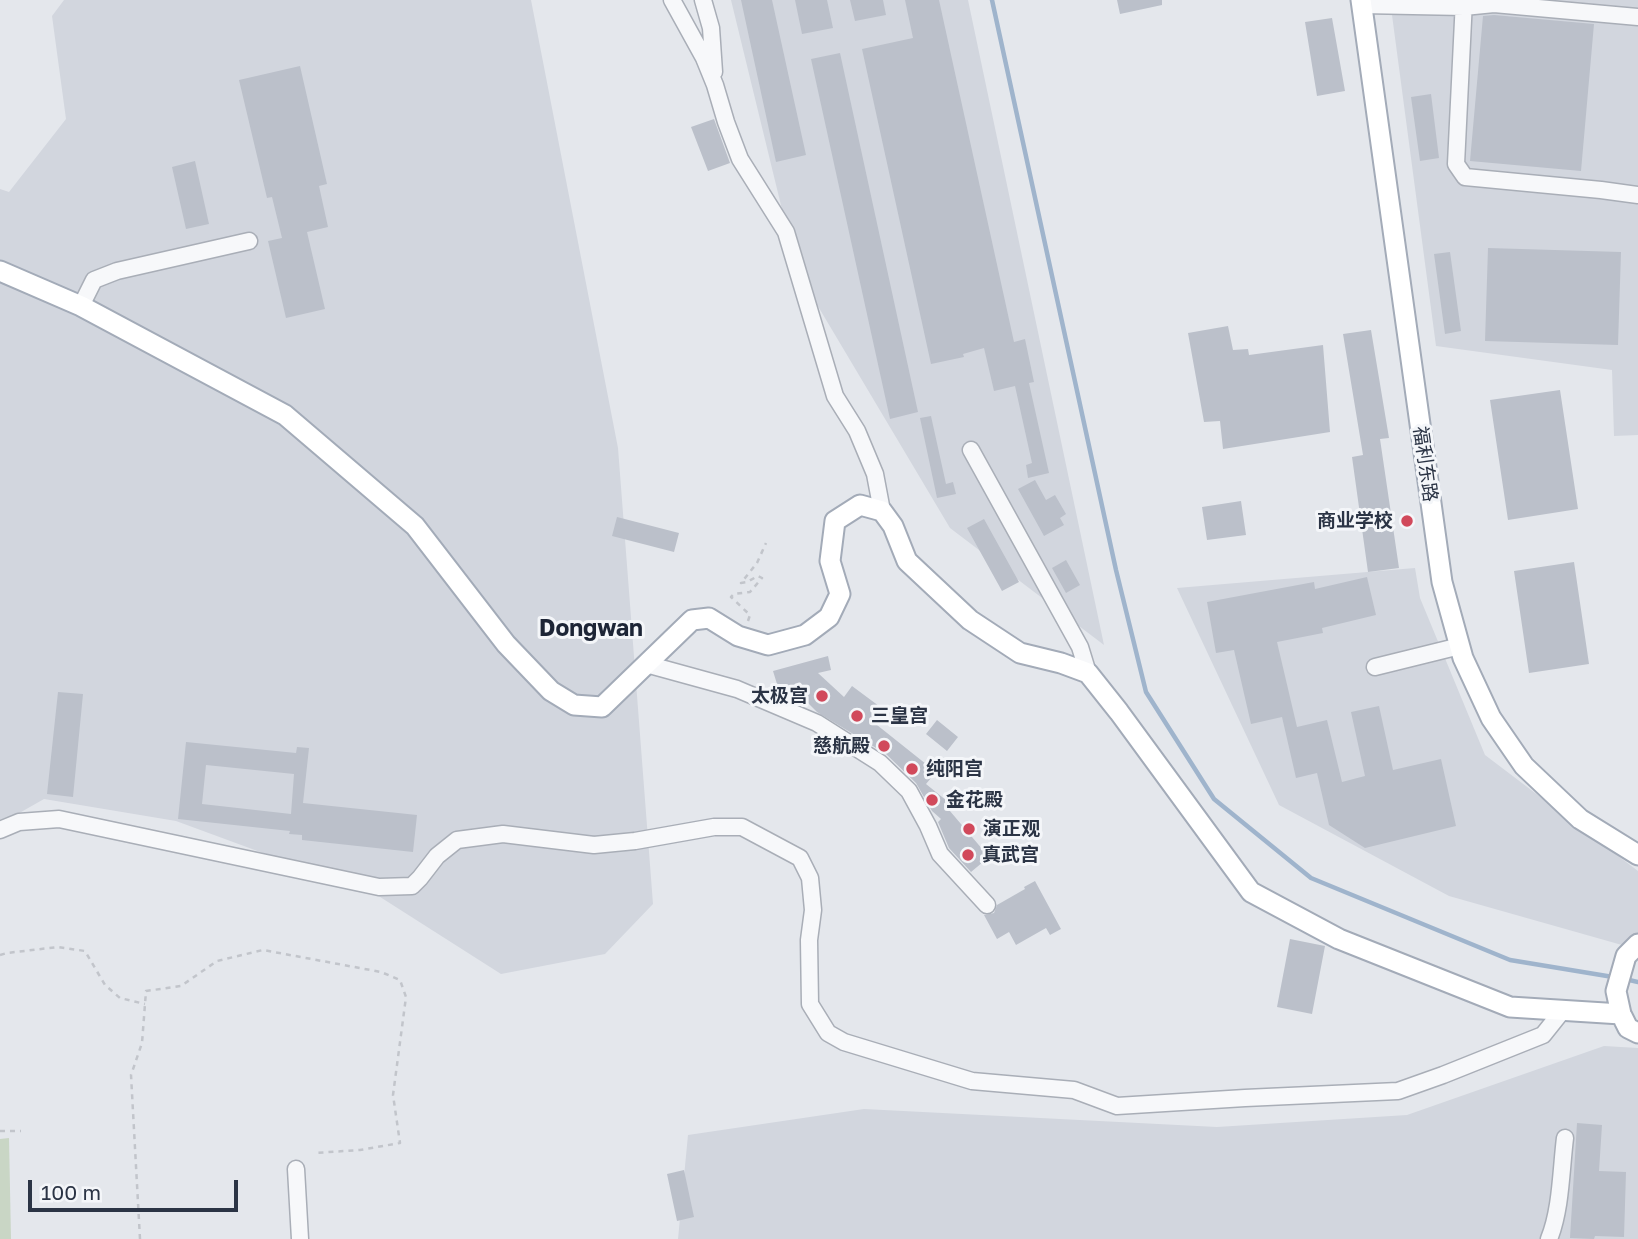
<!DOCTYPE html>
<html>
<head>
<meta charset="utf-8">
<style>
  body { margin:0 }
  #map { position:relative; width:1638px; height:1239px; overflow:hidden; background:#e4e7ec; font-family:"Golos Text",sans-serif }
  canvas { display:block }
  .scale { position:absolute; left:28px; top:1180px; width:210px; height:32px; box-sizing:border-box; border:4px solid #2b3445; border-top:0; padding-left:9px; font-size:21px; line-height:24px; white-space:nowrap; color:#2b3445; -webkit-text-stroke:5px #f4f6f9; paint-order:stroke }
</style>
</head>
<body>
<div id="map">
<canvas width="1638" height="1239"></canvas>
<div class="scale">100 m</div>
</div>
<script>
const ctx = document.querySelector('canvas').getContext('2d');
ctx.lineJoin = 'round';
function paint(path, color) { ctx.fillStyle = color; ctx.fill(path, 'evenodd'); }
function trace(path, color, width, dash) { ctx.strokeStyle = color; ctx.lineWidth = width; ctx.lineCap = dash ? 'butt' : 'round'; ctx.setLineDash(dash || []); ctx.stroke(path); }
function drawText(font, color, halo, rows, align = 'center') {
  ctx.font = font + ' "Golos Text","Noto Sans SC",sans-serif'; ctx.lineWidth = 6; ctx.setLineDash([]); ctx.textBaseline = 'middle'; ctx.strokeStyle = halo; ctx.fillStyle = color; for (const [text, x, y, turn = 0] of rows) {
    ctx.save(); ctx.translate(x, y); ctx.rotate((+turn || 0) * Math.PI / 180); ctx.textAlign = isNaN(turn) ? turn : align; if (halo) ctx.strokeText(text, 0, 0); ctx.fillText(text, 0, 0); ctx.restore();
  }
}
paint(new Path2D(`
  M64,0H531L618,448L653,904L605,954L501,974L377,895L176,821L44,799L0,824V189L9,192L66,119L52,16Z
  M731,0H968L1104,645L950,528L797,271Z
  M1390,0H1638V435L1614,436L1612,370L1436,346Z
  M1415,568L1420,598L1485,755L1638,871V935L1629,947L1449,896L1279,805L1177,588Z
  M1604,1046L1638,1048V1239H678L688,1135L864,1109L1217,1127L1407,1115Z`), '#d2d6de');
paint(new Path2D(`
  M9,1138L11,1239H0V1139Z`), '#c9d6c5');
trace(new Path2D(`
  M992,0L1116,570L1146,692L1214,799L1311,878L1510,960L1613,977
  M1625,979L1638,982`), '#9fb4cc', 4.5);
paint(new Path2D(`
  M741,0H772L806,155L776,162Z
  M795,0H827L833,28L802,34Z
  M850,0H883L886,15L855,21Z
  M905,0H939L1014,342L1025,339L1034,382L1029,383L1049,473L1028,478L1026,465L1032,463L1015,386L994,391L984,348L963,354L964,357L931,364L862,49L913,38Z
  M1117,0H1162V5L1120,14Z
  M1494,15L1594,24L1581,171L1470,161L1483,16Z
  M1332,18L1345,91L1317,96L1305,22Z
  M840,53L918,412L890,419L811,59Z
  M300,66L327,184L319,186L328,227L307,232L325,309L286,318L268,241L282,238L272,197L267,198L239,80Z
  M1431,94L1439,158L1420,161L1411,97Z
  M714,119L730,163L708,171L691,127Z
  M195,161L209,224L186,229L172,167Z
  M1488,248L1621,252L1618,345L1485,341Z
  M1450,252L1461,331L1445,334L1434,254Z
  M1228,326L1233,350L1248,349L1249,355L1323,345L1330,432L1223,449L1220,421L1204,422L1188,333Z
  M1371,330L1389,438L1380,439L1399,568L1368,572L1352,457L1363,455L1343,334Z
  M1560,390L1578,509L1508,520L1490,400Z
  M931,416L946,484L953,482L956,494L937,498L920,418Z
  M1035,480L1046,500L1055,495L1066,514L1060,518L1064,525L1044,536L1018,489Z
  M1241,501L1246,535L1207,540L1202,507Z
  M617,517L679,533L674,552L612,536Z
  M984,519L1019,582L1002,591L967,528Z
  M1066,560L1080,585L1066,593L1052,568Z
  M1574,562L1589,664L1529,673L1514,571Z
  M1367,577L1376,615L1322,628L1323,633L1277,642L1297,727L1327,720L1342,782L1365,776L1351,712L1379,706L1393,770L1441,759L1456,826L1365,848L1329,825L1317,773L1296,778L1282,717L1251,724L1234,650L1216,653L1207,602L1314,582L1315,589Z
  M828,656L831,670L818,673L844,697L852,686L887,712L877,725L936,772L926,784L947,801L944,804L989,857L971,872L949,848L938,822L941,819L932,811L916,783L886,754L817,712L799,694L794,699L777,684L773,671Z
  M58,692L83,694L73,797L47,794Z
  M937,720L958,737L947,751L926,734Z
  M186,742L296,753L297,747L309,748L303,803L417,815L413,852L302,840V835L289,834L290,831L178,819ZM206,765L294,774L291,814L202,804Z
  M1035,881L1061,929L1050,935L1046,928L1016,945L1009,932L997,939L984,915L994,913L997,905L1025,889L1024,887Z
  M1290,939L1325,946L1312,1014L1277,1007Z
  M1577,1123L1602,1125L1599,1171L1626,1172L1624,1237L1595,1236L1594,1239L1570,1238Z
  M684,1170L694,1217L677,1221L667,1174Z`), '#bbc0ca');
const minor = new Path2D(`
  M672,0L704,58L715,85L726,122L740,159L786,232L835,396L857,431L875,474L882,511
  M703,0L711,28L714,72
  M1464,0L1456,164L1465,177L1601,190L1638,195
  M1362,5L1464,7L1494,4L1638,17
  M81,306L94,280L117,271L249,241
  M971,450L1080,647L1088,673
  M646,664L737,689L817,723L880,763L909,791L928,826L940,854L987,905
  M1375,667L1460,646
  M0,830L19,822L59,819L379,887L412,886L420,878L437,856L457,840L503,834L594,845L635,841L714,827H742L800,858L810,878L813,910L809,940L810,1004L828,1033L844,1042L972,1081L1074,1090L1117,1106L1245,1098L1398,1091L1443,1075L1543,1035L1563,1010
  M296,1169L300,1239
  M1549,1239C1561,1210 1561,1170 1565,1138`);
const major = new Path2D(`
  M1361,0L1442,582L1463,658L1491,718L1524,766L1580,819L1638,855
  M0,271L81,306L285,415L415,526L506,644L551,691L574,705L602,707L692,620L709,618L738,636L768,645L805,635L829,617L840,594L830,561L835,521L860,505L882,511L893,526L907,561L970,620L1020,653L1061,663L1088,673L1119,712L1251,892L1339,939L1510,1007L1621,1014
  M1638,944L1626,956L1616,991L1621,1014L1628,1028L1638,1033`);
trace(minor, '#a9aeb7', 19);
trace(major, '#a3abb8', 23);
trace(new Path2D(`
  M748,621L750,615L731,597L734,594L750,592L762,578L758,576L747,582L741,583L757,563L766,543
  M0,955L7,953L58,947L85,951L105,985L120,998L145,1004
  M0,1131H21
  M140,1239L131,1075L142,1043L146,991L181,986L217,961L263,950L381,972L400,980L406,997L393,1095L400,1143L360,1150L315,1153`), '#c2c5cb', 2.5, [5, 5]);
trace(minor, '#f7f8fa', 16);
trace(major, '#fff', 19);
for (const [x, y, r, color] of [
  [1407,521,7,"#d1495b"],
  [822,696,7,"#d1495b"],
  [857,716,7,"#d1495b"],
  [884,746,7,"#d1495b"],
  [912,769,7,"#d1495b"],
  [932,800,7,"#d1495b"],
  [969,829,7,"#d1495b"],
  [968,855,7,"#d1495b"]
]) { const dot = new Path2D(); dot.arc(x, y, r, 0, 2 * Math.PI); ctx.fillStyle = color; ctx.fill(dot); trace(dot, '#f4f6f9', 2.5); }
drawText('19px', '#2b3445', '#f4f6f9', [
  ["福利东路",1425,464,82]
]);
drawText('bold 19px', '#2b3445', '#f4f6f9', [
  ["商业学校",1393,521,"right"],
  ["太极宫",808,696,"right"],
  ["三皇宫",871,716],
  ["慈航殿",870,746,"right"],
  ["纯阳宫",926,769],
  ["金花殿",946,800],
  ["演正观",983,829],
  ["真武宫",982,855]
], 'left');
drawText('bold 23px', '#1d2536', '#f4f6f9', [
  ["Dongwan",591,629]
]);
</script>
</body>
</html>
